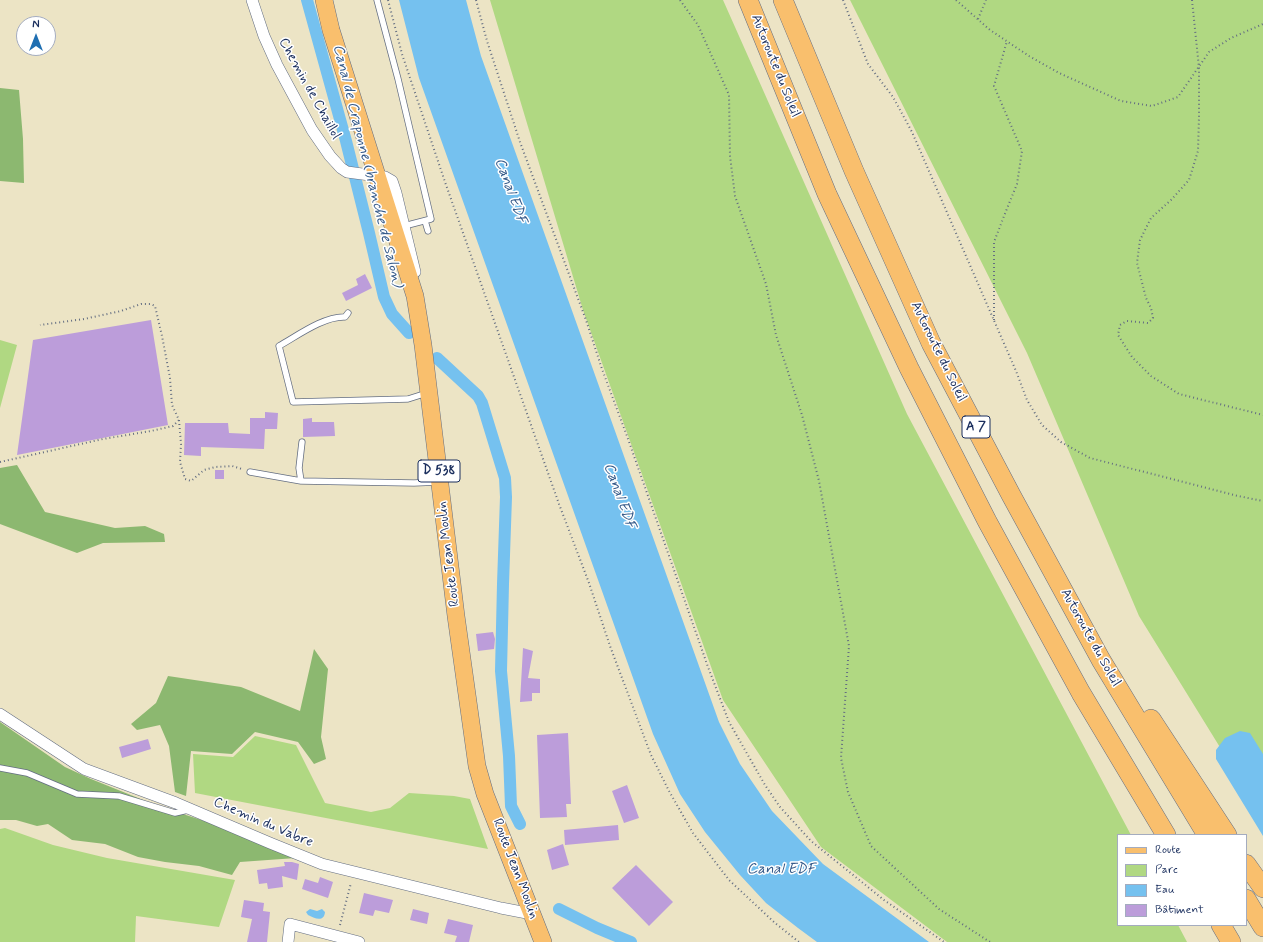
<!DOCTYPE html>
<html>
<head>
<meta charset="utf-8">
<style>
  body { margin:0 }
  #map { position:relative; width:1263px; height:942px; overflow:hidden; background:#ece4c5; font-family:Mynerve,sans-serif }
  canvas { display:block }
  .legend { position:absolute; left:1117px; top:834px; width:130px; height:92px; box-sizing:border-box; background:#fff; border:1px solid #a4acbf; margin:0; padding:5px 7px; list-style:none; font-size:12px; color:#1b2f5e }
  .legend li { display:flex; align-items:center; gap:8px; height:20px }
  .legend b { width:20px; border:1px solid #a4acbf }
  .north { position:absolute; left:16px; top:16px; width:40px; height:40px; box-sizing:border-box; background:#fff; border:1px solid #a4acbf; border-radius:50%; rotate:0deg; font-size:11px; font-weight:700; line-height:16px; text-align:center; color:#1b2f5e }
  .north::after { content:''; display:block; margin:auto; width:14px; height:18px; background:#1f6fb2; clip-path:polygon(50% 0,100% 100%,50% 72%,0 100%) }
</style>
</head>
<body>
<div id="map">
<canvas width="1263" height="942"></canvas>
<ul class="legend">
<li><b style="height:5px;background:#f9bf6d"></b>Route</li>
<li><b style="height:11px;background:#b0d882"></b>Parc</li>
<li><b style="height:11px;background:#75c1ef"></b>Eau</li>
<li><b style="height:11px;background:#bc9dda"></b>Bâtiment</li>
</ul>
<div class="north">N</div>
</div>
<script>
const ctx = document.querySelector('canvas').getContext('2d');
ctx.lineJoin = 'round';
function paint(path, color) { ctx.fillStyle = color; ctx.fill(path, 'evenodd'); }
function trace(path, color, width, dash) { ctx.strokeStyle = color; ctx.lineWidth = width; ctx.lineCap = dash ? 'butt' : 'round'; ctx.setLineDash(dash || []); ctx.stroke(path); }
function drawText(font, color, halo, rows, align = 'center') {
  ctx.font = font + ' Mynerve,sans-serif'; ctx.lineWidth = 3; ctx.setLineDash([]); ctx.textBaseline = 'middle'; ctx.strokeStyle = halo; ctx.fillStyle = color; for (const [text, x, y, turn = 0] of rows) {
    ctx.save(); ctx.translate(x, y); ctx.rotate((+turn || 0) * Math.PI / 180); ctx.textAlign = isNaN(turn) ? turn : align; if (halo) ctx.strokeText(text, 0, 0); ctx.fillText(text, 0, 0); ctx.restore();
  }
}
paint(new Path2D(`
  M490,0H723L907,414L1131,835H1118V925H1178L1187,942H947L821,847L723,700L583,310Z
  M850,0H1263V817L1139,616L1027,353Z
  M0,340L17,345L0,408Z
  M255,736L296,745L325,803L371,812L390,808L409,793L454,796L470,799L488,849L195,793L193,754L233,757Z
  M5,828L53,845L107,858L235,880L219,927L136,916L135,942H0V829Z`), '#b0d882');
paint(new Path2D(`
  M0,88L19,90L23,139L24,183L0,181Z
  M17,465L45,512L115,528L145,526L164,534L165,542L103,543L77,553L0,524V468Z
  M314,649L328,669L321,737L326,759L314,764L298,742L255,732L232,754L191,751L186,796L175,792L169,746L160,725L137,730L131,724L156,703L168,676L241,687L300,711Z
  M0,722L65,767L91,779L158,806L217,825L296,858L240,862L232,875L199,866L165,862L138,857L105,844L72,840L48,824L37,826L16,820H0Z`), '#8cb870');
paint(new Path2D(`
  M399,0H466L481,56L719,722L740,764L772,811L823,864L929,942H817L798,928L766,903L740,875L705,832L680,794L653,734L419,78Z
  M1240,731L1250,733L1263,754V836L1216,759V750L1225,738Z
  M310,909L317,911L322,909L325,912C324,923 314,918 308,915L306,912Z`), '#75c1ef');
trace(new Path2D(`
  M307,0L346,141L369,233L384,297L392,314L409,333
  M437,358L478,396L482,403L505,478L506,497L503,584L501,671L509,756L511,806L520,824
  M559,909L597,928L631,942`), '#75c1ef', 12);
paint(new Path2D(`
  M365,274L372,288L346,301L342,293L358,285L356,279Z
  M151,320L168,425L17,455L33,340Z
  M265,412L278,413L277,429H265L264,449L201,447V456L184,455L185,423H228L229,433L250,434V418H265Z
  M312,418V422H334L335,436L303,437V419Z
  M215,470H224V479H215Z
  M493,632L495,639L494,649L478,651L476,634Z
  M523,648L533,651L528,678L540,679V693H532V701L520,702Z
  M568,733L571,804H566L567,817L540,818L537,735Z
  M148,739L151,749L122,758L119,747Z
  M627,785L639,818L624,823L612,791Z
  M618,825L619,840L565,845L564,830Z
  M563,844L569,865L552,870L547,850Z
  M284,862H292L299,864L297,880L282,876L283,887L268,889L267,883L259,884L257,870L285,866Z
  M636,865L673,902L649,926L612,888Z
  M320,877L333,882L328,898L302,889L305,879L318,883Z
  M364,893L393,900L389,913L375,910L373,916L359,913Z
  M244,900L264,903L263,911L270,912L267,942H247L252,919L241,917Z
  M413,909L429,913L427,924L410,920Z
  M448,919L473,925L469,942H455L457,936L444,933Z`), '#bc9dda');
const service = new Path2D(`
  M377,0L398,79L431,219L404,226
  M425,221L428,231
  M348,313L345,317C324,316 297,336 279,346L293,402L408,399L427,393
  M250,472L301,481L414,483L438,482
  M301,481L299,468L302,442
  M0,768L27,773L77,794L119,796L175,813L188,810`);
const minor = new Path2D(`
  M252,0L264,36L277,65L312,130L330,156L341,168L347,172L385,177L392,181L396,193L415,272
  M0,714L84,769L176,803L270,843L322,864L501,908L532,914
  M288,942L290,924L359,942`);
const primary = new Path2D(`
  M324,0L331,30L415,296L423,345L456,616L477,766L485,794L543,942`);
const motorway = new Path2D(`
  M748,0L827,194L909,368L987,521L1081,693L1166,835
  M783,0L854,171L931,343L1011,495L1101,660L1207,835
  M1151,719L1227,835
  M1246,864L1263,888
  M1246,899L1263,927
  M1221,925L1231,942`);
trace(service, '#646e82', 7);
trace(minor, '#646e82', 12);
trace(primary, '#646e82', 18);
trace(motorway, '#646e82', 20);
trace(new Path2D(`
  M388,0L402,54L445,182L559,504L589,583L610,646L651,755L669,791L693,833L729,880L775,923L799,942
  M476,0L487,41L520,142L586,320L602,369L627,436L708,667L729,722L765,785L780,807L811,841L884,900L944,942
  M680,0L698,25L729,95L730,156L735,196L766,284L776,335L802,415L819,481L849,646L841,758L848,792L871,846L939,909L990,942
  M843,0L868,64L893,97L912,132L1016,371L1027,400L1042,425L1061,442L1090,458L1238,496L1263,501
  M956,0L990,30L1029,56L1059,73L1121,101L1152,106L1178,97L1209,52L1231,38L1263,24
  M1192,0L1199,68V117L1198,151L1189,180L1171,200L1151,218L1140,240L1137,263L1146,298L1151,308L1153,318L1148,323L1127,321L1120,325L1118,335L1132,357L1151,376L1179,394L1263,415
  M978,19L986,0
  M994,320V242L1006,211L1017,184L1022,151L994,86L1007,41
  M179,420L181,444L180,462L185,479L191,481L204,470L215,467L232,466L242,469
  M0,462L103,439L151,431L173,426L179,420L172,405L170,378L162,336L155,306L151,304H141L121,311L84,319L40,325
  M340,925L351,883`), '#646e82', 2, [1, 3]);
trace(service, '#fff', 5.5);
trace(minor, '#fff', 11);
trace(primary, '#f9bf6d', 17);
trace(motorway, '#f9bf6d', 19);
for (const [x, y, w] of [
  [976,427,28],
  [439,471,42]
]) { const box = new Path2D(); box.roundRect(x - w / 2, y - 11, w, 22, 3); ctx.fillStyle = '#fff'; ctx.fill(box); trace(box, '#1b2f5e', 1); }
drawText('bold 13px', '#1b2f5e', null, [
  ["A 7",976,427],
  ["D 538",439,471]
]);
drawText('14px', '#1b2f5e', '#fff', [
  ["Autoroute du Soleil",775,66,68],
  ["Chemin de Chaillol",309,89,61],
  ["Autoroute du Soleil",938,352,64],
  ["Route Jean Moulin",449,554,-97],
  ["Autoroute du Soleil",1090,638,61],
  ["Chemin du Vabre",263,823,23],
  ["Route Jean Moulin",515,869,69]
]);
drawText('italic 15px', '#365b8a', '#fff', [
  ["Canal de Craponne (branche de Salon)",367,166,76],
  ["Canal EDF",510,191,70],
  ["Canal EDF",619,496,70],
  ["Canal EDF",781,870]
]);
</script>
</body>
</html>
